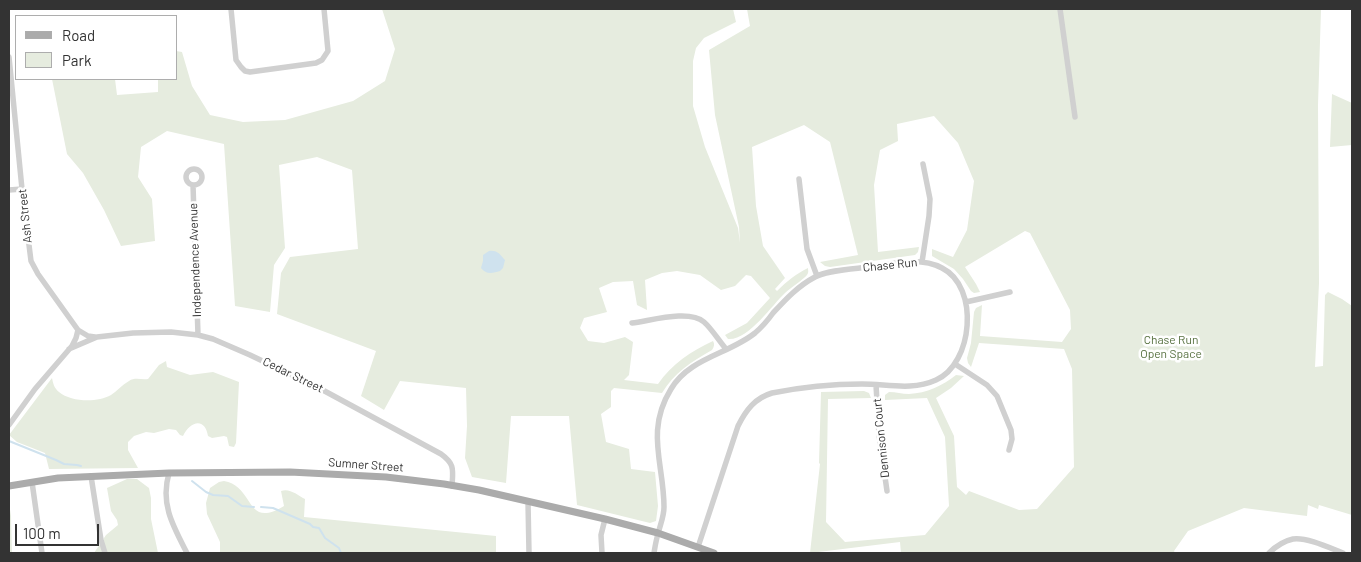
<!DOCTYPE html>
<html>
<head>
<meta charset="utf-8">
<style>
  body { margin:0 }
  #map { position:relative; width:1361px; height:562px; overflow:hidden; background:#fff; font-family:Barlow,sans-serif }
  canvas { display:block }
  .frame { position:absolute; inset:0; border:10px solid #333; pointer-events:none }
  .legend { position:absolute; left:15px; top:15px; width:162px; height:65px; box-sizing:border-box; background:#fff; border:1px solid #adadad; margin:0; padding:6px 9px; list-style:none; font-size:15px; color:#333 }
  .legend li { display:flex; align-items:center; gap:10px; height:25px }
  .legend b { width:25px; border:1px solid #adadad }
  .scale { position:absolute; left:15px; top:524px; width:84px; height:22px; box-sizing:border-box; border:2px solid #333; border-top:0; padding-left:6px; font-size:15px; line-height:18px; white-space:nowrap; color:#333; -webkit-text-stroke:4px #fff; paint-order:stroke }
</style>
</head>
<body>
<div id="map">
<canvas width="1361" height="562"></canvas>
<div class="frame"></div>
<ul class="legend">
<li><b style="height:6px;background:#ababab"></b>Road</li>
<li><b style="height:14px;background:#e6ecdf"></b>Park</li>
</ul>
<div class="scale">100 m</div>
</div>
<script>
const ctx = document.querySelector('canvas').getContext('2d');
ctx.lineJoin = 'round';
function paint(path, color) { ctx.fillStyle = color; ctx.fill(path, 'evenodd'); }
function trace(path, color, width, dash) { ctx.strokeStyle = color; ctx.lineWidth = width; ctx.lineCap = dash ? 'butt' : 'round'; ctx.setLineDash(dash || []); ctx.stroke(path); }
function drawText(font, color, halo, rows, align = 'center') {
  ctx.font = font + ' Barlow,sans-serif'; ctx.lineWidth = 5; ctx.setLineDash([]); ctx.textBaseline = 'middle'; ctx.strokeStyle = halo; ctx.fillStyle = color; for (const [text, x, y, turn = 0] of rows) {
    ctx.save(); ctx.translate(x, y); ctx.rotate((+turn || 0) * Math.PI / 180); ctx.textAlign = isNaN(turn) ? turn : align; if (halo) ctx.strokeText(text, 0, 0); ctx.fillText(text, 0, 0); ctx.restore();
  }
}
paint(new Path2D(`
  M382,9H733L736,22L704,38L696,48L693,61V106L705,147L738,228L740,243L739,227L715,115L709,50L750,26L747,9H1321L1318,105L1319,283L1315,367L1323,366L1325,295L1328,292L1342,299L1352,306V515L1319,505L1318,509L1308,505L1307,516L1244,508L1188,531L1174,551L1175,553H901L900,542L810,553L820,464L819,463L821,392L864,391L869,393L871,398L828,399L826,522L845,542L925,535L949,506L945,437L927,398L885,400V395L889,392C896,392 902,394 909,394C927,393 942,386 956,375L964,376L951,388L936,398L954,436L957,487L966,495L969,491L1019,510L1037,509L1074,467L1072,369L1064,349L979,343L971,367L968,363L967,358L971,343L974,312L976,308L982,305L980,336L1062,342L1071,329L1070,310L1030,233L1025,231L965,267L976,284L980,292L974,293L971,291L963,279L954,269L932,256V249L953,257L967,230L974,181L958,143L934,116L897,124L898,141L880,150L874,185L878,252L919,247L918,252L915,255L830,267L825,266L820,262L858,255L830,142L804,125L752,147L756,206L763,246L785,278L775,289L777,291C787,281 796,274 808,268C808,271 809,272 807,275C804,279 790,288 785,293C772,305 748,341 728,339L725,335L747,323L770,298L751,276L746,275L735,286L721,290L700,275L677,271L662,273L645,280L647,310L637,305L633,281L613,282L599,288L607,312L584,318L580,328L588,341L604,343L625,337L633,342L629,375L624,380L658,384C672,364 691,351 713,341C715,344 714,347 712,350C691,362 674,373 662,393L614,388L611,391V407L601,414L606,442L629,449L631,469L655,472L658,506L656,521L650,523L577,505L569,416H511L506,483L472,477L465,458L467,426L466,388L400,381L384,410L361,396L376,351L277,314L281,273L290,257L358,249L352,170L317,157L279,165L285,248L274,265L270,312L235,306L224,144L167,131L141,147L138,177L152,199L155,241L121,246L104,210L83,173L67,154L52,79H115L117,95L158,92V79H176V51L182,52L192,86L210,115L243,122L285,120L353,101L385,81L395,49Z
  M1332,94L1352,103V145L1330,147Z
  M166,361L167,367L190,375L213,372L239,382L236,443L234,447L229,446L227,437L224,436L212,438L208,436C205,417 190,421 183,436L180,435L176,430L169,429L154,433L146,432L134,436L128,442V450L138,468L49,469L45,453L17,442L9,435L52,378C53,383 54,388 59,392C71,402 97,403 111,395C117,391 122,385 129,381C135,377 141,380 148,379L159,365Z
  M127,479H137L149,488L151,498V519L158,553H94L106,535L118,525L117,520L111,511L107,488Z
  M224,481C255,486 245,530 284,506L281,491C290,488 297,495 305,499L304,517L496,536V553H220V542L207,514L206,503L210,488L219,482Z
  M9,503L11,516L12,553H9Z`), '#e6ecdf');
paint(new Path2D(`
  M489,251C498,250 500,255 505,260L503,268L500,271C493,273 486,275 481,268L483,261V255Z`), '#cfe2ee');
trace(new Path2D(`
  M9,441L56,460L64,464L77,465L81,466
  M192,481L206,492L213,495L228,496L242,506L254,507
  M261,507L273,508L310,524L313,527L319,528L325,538L339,548L341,553`), '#cfe2ee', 2);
trace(new Path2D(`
  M231,9L236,60L241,67L245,71L250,72L316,63L322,60L328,51L324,9
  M1060,9L1075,117
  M9,57L22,189L31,261L38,274L78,330L88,336L95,337
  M186 177a8 8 0 1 1 16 0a8 8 0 1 1-16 0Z
  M799,179L807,249L817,276
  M193,185L198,335
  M9,190L22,189
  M922,262L929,216L930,199L923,164
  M966,302L1010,292
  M632,323C650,321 689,309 704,322C712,329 719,341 726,349
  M69,349L97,337L133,333L171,332L198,335L213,339L250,355L319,388L441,454C455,464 453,470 452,486
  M955,364L987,385L997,396L1011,430L1012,439L1009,450
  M876,385L879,435L887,491
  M9,425L35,389L72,346L76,338L78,330
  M169,473C160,504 173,526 187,553
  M91,476L101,540L105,553
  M32,482L42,553
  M528,502L529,553
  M602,553L601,535L605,519
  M654,553C655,547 656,540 658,534C660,525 664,517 664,507C664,464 645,431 671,389C689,358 729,354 755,333C762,327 768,320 773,313C786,299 798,286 815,277C828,270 853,269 869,267C893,264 919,256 942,268C980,287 973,364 936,380C912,391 887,384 862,384C832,384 802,387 772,393C755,398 746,410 738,426L698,547
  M1269,553C1275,547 1284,541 1293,539C1307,537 1330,548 1343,553`), '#d0d0d0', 5.5);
trace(new Path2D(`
  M9,486L58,478L169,473L290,472L386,477L444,484L479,490L605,519L658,533L714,553`), '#ababab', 7);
drawText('12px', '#333', '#fff', [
  ["Ash Street",25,216,-96],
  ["Independence Avenue",195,260,-92],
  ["Chase Run",890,265,-6],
  ["Cedar Street",293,375,26],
  ["Dennison Court",881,438,-96],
  ["Sumner Street",366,465,4]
]);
drawText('12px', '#56703f', '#fff', [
  ["Chase Run",1171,340],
  ["Open Space",1171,354]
]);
</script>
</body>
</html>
